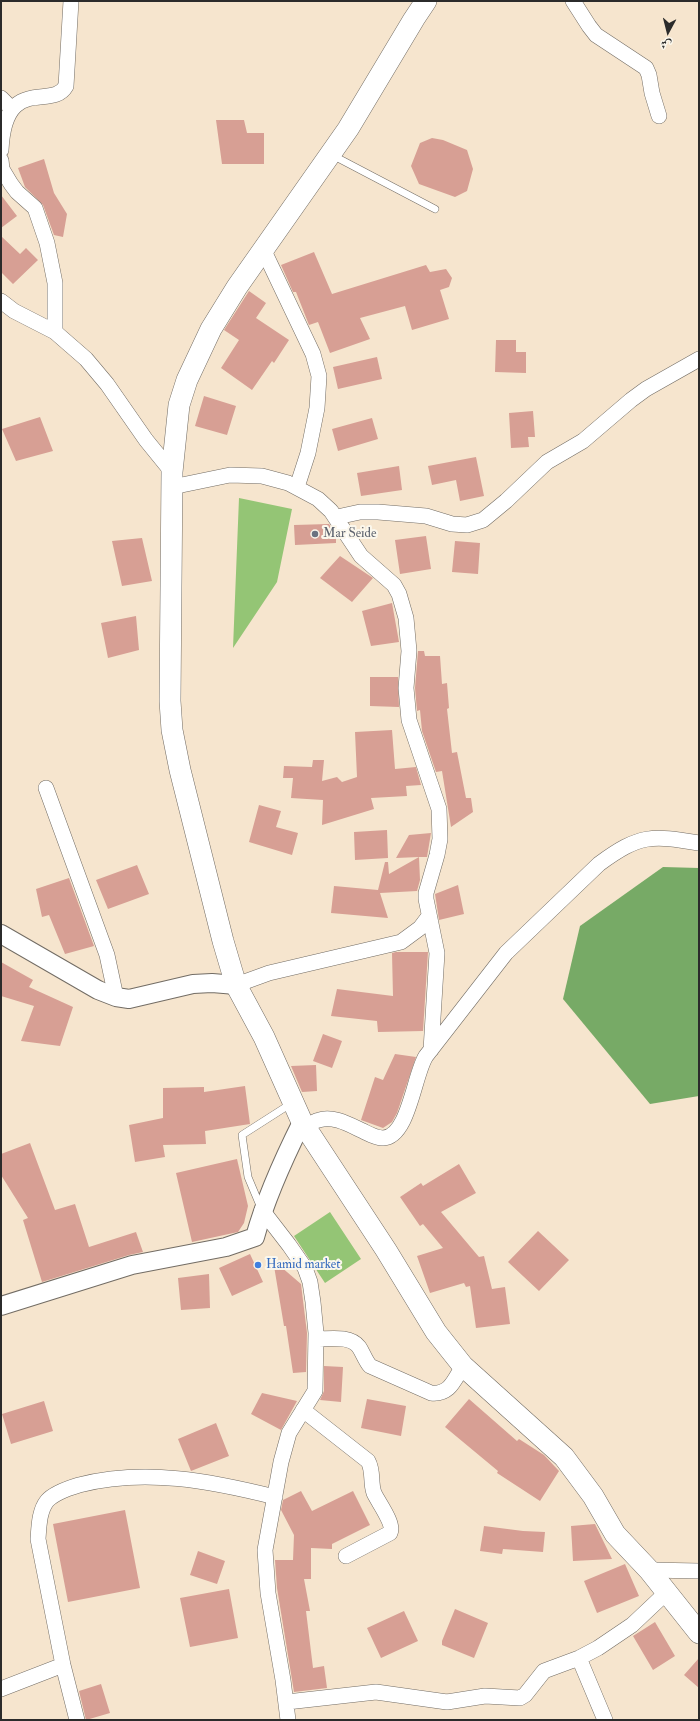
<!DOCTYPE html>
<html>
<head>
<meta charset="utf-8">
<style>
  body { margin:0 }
  #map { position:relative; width:700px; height:1721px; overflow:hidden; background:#f6e5ce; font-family:"IM FELL Double Pica",Amiri,serif }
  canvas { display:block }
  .frame { position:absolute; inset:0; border:2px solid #2b2b2b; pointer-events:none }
  .north { position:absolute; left:648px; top:12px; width:40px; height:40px; -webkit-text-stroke:3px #fbf7ec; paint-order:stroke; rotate:187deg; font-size:11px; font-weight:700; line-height:16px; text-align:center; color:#2b2b2b }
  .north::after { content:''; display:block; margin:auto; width:14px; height:18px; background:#2b2b2b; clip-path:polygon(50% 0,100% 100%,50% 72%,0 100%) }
</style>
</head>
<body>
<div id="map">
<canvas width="700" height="1721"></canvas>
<div class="frame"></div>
<div class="north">ش</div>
</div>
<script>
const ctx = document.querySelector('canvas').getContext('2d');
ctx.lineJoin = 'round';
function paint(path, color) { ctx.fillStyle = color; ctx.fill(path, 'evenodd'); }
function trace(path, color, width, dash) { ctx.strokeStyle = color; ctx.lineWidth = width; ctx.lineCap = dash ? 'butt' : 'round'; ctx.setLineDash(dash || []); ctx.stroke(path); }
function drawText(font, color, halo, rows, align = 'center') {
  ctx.font = font + ' "IM FELL Double Pica",serif'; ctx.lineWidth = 4; ctx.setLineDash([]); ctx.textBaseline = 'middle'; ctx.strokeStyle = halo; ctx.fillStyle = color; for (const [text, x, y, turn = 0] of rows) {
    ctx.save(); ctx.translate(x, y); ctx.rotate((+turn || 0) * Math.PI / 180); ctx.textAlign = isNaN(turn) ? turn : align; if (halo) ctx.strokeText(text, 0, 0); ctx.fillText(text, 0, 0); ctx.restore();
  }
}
paint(new Path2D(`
  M239,498L292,509L277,582L233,648Z
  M330,1212L361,1259L325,1283L294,1236Z`), '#94c575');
paint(new Path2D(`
  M663,867L699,868V1096L650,1104L563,999L580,926Z`), '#7a6');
paint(new Path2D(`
  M216,120H244L247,133H264V164H222Z
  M432,138L443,140L467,150L473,169L467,191L455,197L419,184L411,166L420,143Z
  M44,159L54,193L67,214L63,237L54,235L43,205L25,187L18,168Z
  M1,195L17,216L1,228Z
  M1,236L20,254L26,248L38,260L13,284L1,272Z
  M314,252L332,294L426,265L430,272L446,269L452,278L449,287L440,290L449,319L412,330L405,306L360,318L370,339L330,353L318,322L309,325L296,292H293L281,265Z
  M249,291L266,303L256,318L289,340L274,363L272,361L252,390L221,368L239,340L224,330Z
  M496,340H516V352H526V373L495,372Z
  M377,357L382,379L338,389L333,367Z
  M204,396L236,406L227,435L195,426Z
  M533,411L535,437H528L529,447L511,448L509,413Z
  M40,417L53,451L16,461L2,429Z
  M372,418L378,439L338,451L332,429Z
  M476,457L484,496L460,501L456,480L432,485L428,466Z
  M399,466L402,490L361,496L357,473Z
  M329,524L336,535V543L295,545L294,525Z
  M426,536L431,569L400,574L395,540Z
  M142,538L152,581L122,586L112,541Z
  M455,541L480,543L478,574L452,572Z
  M340,556L373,578L352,602L320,578Z
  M392,603L399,642L371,646L362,611Z
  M136,616L139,650L108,658L101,623Z
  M418,651H424L425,656H440L442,684L447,683L449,708L447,709L452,753L457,752L466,798H471L473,812L451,827L442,771L436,772L422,731L420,710L417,711L415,688Z
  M370,677H398L399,707L370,706Z
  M392,730L395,769L416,767L421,785L406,786L407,796L371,798L374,809L322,825L323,800L291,798L293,778H283L284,766L312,767L313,760H324L322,781L337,777L342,782L357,777L355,732Z
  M259,805L281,811L276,827L298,833L292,855L249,842Z
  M387,830L388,858L355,860L354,832Z
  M431,833L427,857H419L420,880L417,891L380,893L388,918L331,913L334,886L378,890L385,862H388L389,874L419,857L396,858L409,835Z
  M137,865L149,894L108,909L96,880Z
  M69,878L94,946L65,954L49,915L42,917L36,889Z
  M458,885L464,914L439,920L435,894Z
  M396,952H428L423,1031L378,1032L377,1021L331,1016L337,989L393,996L392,953Z
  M1,962L33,980L29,987L73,1007L60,1046L21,1041L34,1006L1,996Z
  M323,1034L342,1041L332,1068L313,1061Z
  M395,1054L416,1057L397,1113L392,1122L383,1128L361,1120L375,1077L383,1080Z
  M316,1065L317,1091L302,1092L291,1066Z
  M245,1086L250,1124L205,1131L206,1144L163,1145L165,1157L135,1162L129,1125L163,1118V1088L204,1087V1092Z
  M30,1143L55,1210L75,1204L89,1247L136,1232L143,1252L129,1255L42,1282L23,1220L28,1218L1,1175V1154Z
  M237,1159L248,1206L244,1223L238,1232L192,1242L176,1173Z
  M459,1164L476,1193L441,1212L479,1257L484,1256L492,1289L505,1287L510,1324L476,1328L470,1286L466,1287L464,1283L430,1293L417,1256L443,1248L423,1224L420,1226L400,1197L421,1183L423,1186Z
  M538,1231L569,1260L539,1291L508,1262Z
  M250,1254L263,1282L232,1296L219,1268Z
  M273,1260L301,1284L307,1333L306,1372L293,1373L286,1326H284Z
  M209,1274L210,1308L181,1310L178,1278Z
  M324,1366L343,1367L341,1402L320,1400L324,1391Z
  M262,1393L297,1401L281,1430L251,1414Z
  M367,1399L406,1406L401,1436L361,1428Z
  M469,1399L517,1441L519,1439L544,1455L559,1471L540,1501L497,1473L498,1471L445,1427Z
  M44,1401L53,1431L11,1444L2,1414Z
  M216,1423L229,1456L191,1471L178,1439Z
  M301,1491L312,1511L353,1491L370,1525L332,1544V1549L311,1548V1579H304L310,1611H306L313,1668L324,1666L327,1688L294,1692L277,1588L275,1560H293L294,1535L281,1510L283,1500Z
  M125,1510L140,1588L68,1602L53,1524Z
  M595,1524L612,1559L573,1561L571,1526Z
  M484,1526L523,1531L545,1532L543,1552L503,1549L502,1554L480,1551Z
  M198,1551L225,1561L217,1584L190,1575Z
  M625,1564L639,1596L597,1613L584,1581Z
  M229,1589L238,1638L190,1647L180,1598Z
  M455,1609L488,1623L474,1658L442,1645V1641Z
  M404,1611L418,1641L381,1658L367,1628Z
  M655,1622L675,1656L653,1670L633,1636Z
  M699,1658V1688L684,1675Z
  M101,1684L110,1713L86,1720L79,1691Z`), '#d79f94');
const service = new Path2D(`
  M332,155L435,209
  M261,1208L248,1177L242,1135L292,1103`);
const minor = new Path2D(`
  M573,1L589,26L596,35L646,68L649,75L652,93L659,116
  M1,98L12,109
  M1,150C5,73 52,111 66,86L71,1
  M1,160L2,169L11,184L17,192L35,208L47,243L55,283V332
  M263,249L313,354L319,376L317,408L308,453L297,487
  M1,301L14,311L55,332L86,359L107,384L146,440L172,472
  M172,487L230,475L262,476L288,483L318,499L331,511L361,556L394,585L399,594L406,618L409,651L406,688L409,720L439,809L440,839L437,855L426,893V899L437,953L431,1050
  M337,517L360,512H378L426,516L452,524L467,525L483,520L506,501L547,462L583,441L631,400L646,389L699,359
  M46,788L107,955L116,997
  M236,985L269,973L401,942L420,928L429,916
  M305,1128C309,1125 314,1121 319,1120C333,1115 350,1125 363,1131C369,1134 376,1138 383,1138C409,1137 414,1074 426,1056L506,953L599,864C640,834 651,835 699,843
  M262,1210L289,1245L305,1268L310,1282L313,1302L316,1333L315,1391L289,1433L281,1462L265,1550L268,1593L283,1680L288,1720
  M316,1339C329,1339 350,1335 359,1347C363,1353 365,1360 370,1366L431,1393C450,1395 454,1380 463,1366
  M303,1410L368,1461C374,1472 370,1482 374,1493C378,1502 395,1524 390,1533L346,1556
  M649,1570L699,1571
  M579,1658L605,1720
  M1,1689L63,1665
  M287,1702L376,1692L447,1702L485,1696L520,1698L525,1695L544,1671L579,1658L598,1648L632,1625L667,1592
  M77,1720L63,1665L38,1539C39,1527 39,1511 47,1501C54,1493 69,1488 79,1485C145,1468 211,1481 275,1497`);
const tertiary = new Path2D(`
  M1,934L98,990L116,997L129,999L193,984L212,983L236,985
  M1,1306L132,1265L226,1247L255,1237C266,1197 283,1160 302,1122`);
const secondary = new Path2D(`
  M426,1L414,19L348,129L237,287L211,329L187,380L179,405L172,472L170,701L172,730L180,770L223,941L236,985L264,1037L302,1122L386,1250L436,1332L463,1366L564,1457L593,1496L615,1534L649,1570L699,1633`);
trace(service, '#726c64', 8);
trace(minor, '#726c64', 16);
trace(tertiary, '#726c64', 20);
trace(secondary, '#726c64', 22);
trace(service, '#fff', 7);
trace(minor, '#fff', 15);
trace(tertiary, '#fff', 18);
trace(secondary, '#fff', 21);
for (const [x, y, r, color] of [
  [315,534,4,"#6b7280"],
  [258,1265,4,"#3f7fe0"]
]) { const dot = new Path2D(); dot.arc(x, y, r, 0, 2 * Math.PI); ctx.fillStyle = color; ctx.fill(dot); trace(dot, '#fbf7ec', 1.5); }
drawText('13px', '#5b616d', '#fbf7ec', [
  ["Mar Seide",323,534]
], 'left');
drawText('13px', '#366cbe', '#fbf7ec', [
  ["Hamid market",266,1265]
], 'left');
</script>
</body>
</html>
